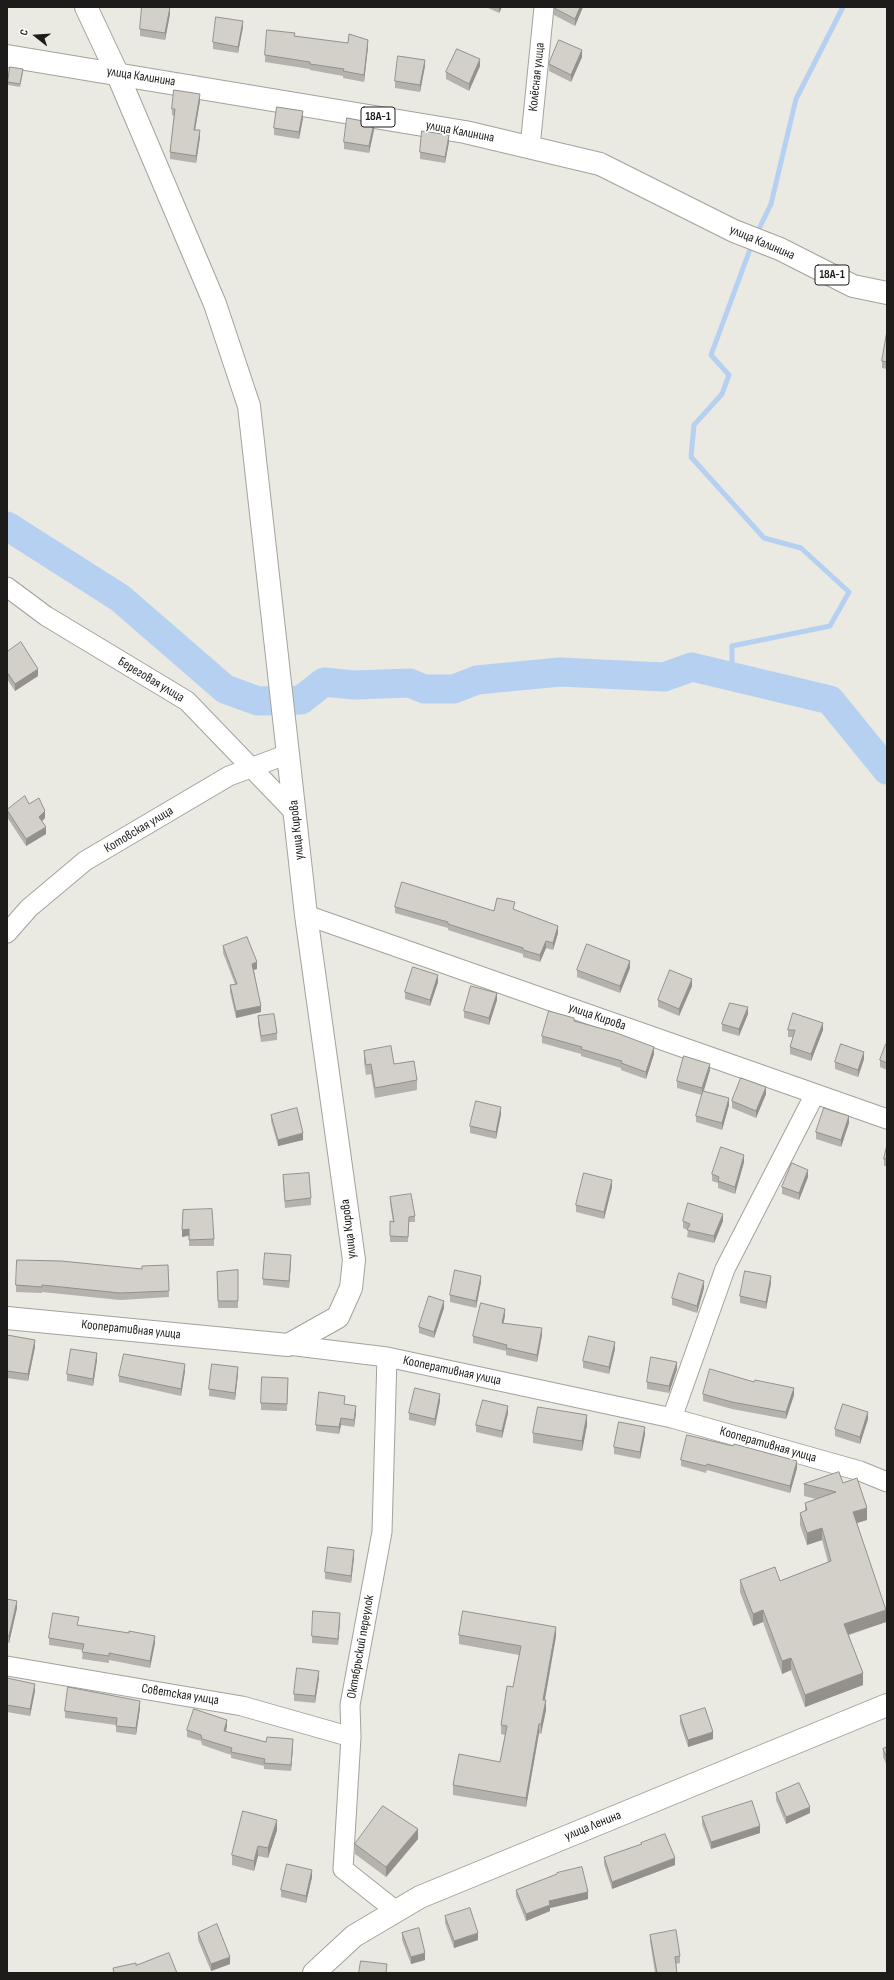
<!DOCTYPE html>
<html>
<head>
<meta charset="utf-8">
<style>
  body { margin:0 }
  #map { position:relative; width:894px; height:1980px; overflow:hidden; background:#eae9e2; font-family:"Sofia Sans Condensed",sans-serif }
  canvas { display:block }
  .frame { position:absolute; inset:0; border:8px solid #1d1c1a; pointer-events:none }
  .north { position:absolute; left:16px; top:16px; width:40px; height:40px; -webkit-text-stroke:3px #fff; paint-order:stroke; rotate:287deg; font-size:11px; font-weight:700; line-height:16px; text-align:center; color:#1d1c1a }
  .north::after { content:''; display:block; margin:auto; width:14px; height:18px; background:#1d1c1a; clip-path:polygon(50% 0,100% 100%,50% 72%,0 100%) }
</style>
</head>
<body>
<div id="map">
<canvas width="894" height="1980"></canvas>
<div class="frame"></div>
<div class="north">С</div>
</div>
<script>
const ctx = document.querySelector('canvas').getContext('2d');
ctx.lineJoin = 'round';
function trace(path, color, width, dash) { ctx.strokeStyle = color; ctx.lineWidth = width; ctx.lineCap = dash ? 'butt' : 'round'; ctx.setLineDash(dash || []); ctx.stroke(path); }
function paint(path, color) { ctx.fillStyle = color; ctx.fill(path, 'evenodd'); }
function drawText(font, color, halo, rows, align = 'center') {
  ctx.font = font + ' "Sofia Sans Condensed",sans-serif'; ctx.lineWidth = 3.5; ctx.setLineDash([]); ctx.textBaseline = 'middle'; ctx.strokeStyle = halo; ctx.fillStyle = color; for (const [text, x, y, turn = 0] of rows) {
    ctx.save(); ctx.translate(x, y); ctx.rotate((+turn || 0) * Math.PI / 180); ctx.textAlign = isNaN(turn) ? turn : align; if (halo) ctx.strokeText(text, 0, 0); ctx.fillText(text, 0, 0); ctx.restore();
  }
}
trace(new Path2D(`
  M756,235L771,204L796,99L843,7
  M732,676V646L830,626L849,592L801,548L764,538L691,457L694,425L722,394L729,375L711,355L752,244`), '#b6d0f1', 5);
trace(new Path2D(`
  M7,526L120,598L225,689L258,701L301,700L324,682L354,685L410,683L424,689H454L477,680L560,672L664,677L692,667L830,700L887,770`), '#b6d0f1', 29);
const minor = new Path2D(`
  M530,147L544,7
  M7,587L46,616L187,701L294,812
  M306,915L887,1119
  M7,933L29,908L85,861L229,776L288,754
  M288,1345L387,1357L672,1418L860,1471L887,1482
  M387,1357L382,1532L350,1705L351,1737L343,1869L396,1911
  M672,1418L725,1269L815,1094
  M7,1666L242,1706L351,1737`);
const tertiary = new Path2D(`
  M7,1318L288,1345L338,1317L351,1288L354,1260L306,915L249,406L215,304L117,73L86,7
  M314,1973L354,1936L420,1897L887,1705`);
const primary = new Path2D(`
  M7,56L465,132L600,164L734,231L780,249L853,286L887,293`);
trace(minor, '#a3a29c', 21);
trace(tertiary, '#a3a29c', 24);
trace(primary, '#a3a29c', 24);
trace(minor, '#fff', 19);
trace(tertiary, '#fff', 22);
trace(primary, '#fff', 22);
paint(new Path2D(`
  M486,7H502L499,13Z
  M554,7H583L575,26L554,15Z
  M170,14L165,40L140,36V29Z
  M243,27L238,53L213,49V42Z
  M295,36L368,47L364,82L343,78V76L310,70V69L265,62V55Z
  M582,57L571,82L549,71V64Z
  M425,66L420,92L395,88V81Z
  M480,66L469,91L446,79V72Z
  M23,72L20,87L8,85V82Z
  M200,101L195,130L200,137L196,163L170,159V152L174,116L172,115V109Z
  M303,118L299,139L274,135V128Z
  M374,130L369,153L344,149V142Z
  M449,142L445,163L420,159V152Z
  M887,331V369L882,368V361Z
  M7,652L38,676L15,691L7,679Z
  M29,804L45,818L42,821L46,834L26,846L7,817V810Z
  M395,907L494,911L515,910L558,933L553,950L546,948L540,962L523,957V954L448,930V928L395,913Z
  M223,946L257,969L254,970L261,1012L236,1018L230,992V985L235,984L223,953Z
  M630,968L620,993L577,977V970Z
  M438,982L430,1006L405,999V992Z
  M692,986L679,1016L658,1007V1000Z
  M497,1000L489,1025L464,1018V1011Z
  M748,1014L739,1036L722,1031V1024Z
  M258,1016L277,1033V1040L261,1042L258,1023Z
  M574,1021L654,1054L646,1079L621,1070V1068L581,1056V1054L542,1043V1036Z
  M788,1030H823L811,1061L790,1054V1047L793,1037H788Z
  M887,1044V1070L880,1067V1060Z
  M364,1051L394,1064L417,1080V1090L375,1098L371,1074L366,1075L364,1062Z
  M864,1059L858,1077L835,1069V1062Z
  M710,1070L704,1091L729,1105L722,1130L696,1122V1116L702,1095L677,1088V1081Z
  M766,1094L756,1118L732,1108V1101Z
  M501,1114L496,1139L470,1133V1126Z
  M271,1115L303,1140L278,1146L271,1121Z
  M849,1123L841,1147L816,1139V1132Z
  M887,1145V1166H884V1159Z
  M744,1162L735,1194L718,1188V1183L712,1181V1174Z
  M283,1175L311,1198V1205L285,1208L283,1182Z
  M808,1177L799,1200L782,1194V1187Z
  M612,1187L604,1219L576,1212V1205Z
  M390,1197L415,1216V1222H409L408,1242H390V1221L393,1222L390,1203Z
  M183,1210L214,1239V1246H189V1236L182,1237Z
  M683,1221H723L714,1243L687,1237L688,1230L683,1228Z
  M291,1262L289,1288L263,1285V1279Z
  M168,1265L169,1297L120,1300L42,1292V1293L16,1292V1285Z
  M238,1270V1308H218L217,1272Z
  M481,1282L476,1308L450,1302V1295Z
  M771,1283L766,1309L740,1303V1296Z
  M704,1288L697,1313L672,1305V1298Z
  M444,1308L434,1338L419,1333V1327Z
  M505,1316L503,1323L542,1335L537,1362L506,1355V1351L473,1343V1336Z
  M7,1335L35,1347L28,1381L7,1378Z
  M615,1349L609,1374L583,1368V1361Z
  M97,1360L93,1386L67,1381V1374Z
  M677,1369L669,1393L647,1389V1382Z
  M185,1371L181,1396L119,1382V1376Z
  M238,1374L235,1400L209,1396V1389Z
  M288,1378L287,1411L261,1410V1403Z
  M754,1382L794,1395L786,1419L732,1409L703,1401V1394Z
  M440,1401L435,1426L409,1420V1413Z
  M345,1404L356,1413L354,1427L341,1425L339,1434L316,1431V1425Z
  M508,1413L502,1438L476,1432V1425Z
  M868,1419L860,1444L835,1436V1429Z
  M587,1425L582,1451L533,1443V1433Z
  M645,1434L640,1459L614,1454V1447Z
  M681,1460L797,1468L790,1493L707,1470L706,1473L681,1466Z
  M843,1483L867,1520L857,1523L886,1622L849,1635L863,1685L805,1707L791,1670L782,1674L763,1622L753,1626L740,1592V1580L780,1581L828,1562L822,1540L807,1545L800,1525V1513L805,1511V1503L816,1499L804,1496V1484Z
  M354,1557L351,1583L325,1579V1572Z
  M7,1599L17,1608L9,1643H7Z
  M340,1620L338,1645L312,1643V1636Z
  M78,1625L155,1643L150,1668L109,1660V1663L82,1659L83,1650L49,1645V1638Z
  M459,1635L556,1636L545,1700L546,1710L541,1734L539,1733L526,1807L453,1795V1785L500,1762L505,1735L501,1734V1725L513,1687L519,1655L459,1644Z
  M7,1678L35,1691L30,1716L7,1712Z
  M319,1678L315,1703L294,1701V1694Z
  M140,1708L136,1735L116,1732V1725L65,1718V1711Z
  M680,1716L713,1739L688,1747L680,1723Z
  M227,1726L226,1732L266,1742L293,1746L291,1771L264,1769V1766L231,1758V1755L202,1745L201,1741L187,1737V1730Z
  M887,1747V1766L883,1757V1749Z
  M776,1793L810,1813L786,1824L776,1800Z
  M702,1817L760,1833L711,1849L702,1824Z
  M277,1830L268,1858L258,1856L254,1871L232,1865V1855Z
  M418,1839L386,1877L355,1854V1844Z
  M641,1843L675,1865L612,1889L604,1864V1857L641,1844Z
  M557,1873L588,1899L550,1908V1911L526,1921L516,1896V1890L557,1875Z
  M312,1877L306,1903L281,1897V1890Z
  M445,1916L478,1940L454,1948L445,1923Z
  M198,1933L230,1964L211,1971L198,1940Z
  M402,1933L425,1960L411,1964L402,1940Z
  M650,1935L680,1956V1963L676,1964L677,1973H655L650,1941Z`), '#b5b2ad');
paint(new Path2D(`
  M170,7V14L165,40V33Z
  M499,7H502L499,13Z
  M580,7H583L575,26V19Z
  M243,21V27L238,53V47Z
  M368,40V47L364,82V75Z
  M582,50V57L571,82V75Z
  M480,59V66L469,91V84Z
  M425,60V66L420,92V85Z
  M200,94V101L194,136V130Z
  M303,111V118L299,139V132Z
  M374,123V130L369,153V146Z
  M200,130V137L196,163V156Z
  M449,135V142L445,163V157Z
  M38,669V676L15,691V684Z
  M45,811V818L39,824V817Z
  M46,827V834L26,846V839Z
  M558,926V933L553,950V943Z
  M546,941V948L540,962V955Z
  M630,961V968L620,993V986Z
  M257,962V969L252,970V964Z
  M438,975V982L430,1006V1000Z
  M692,979V986L679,1016V1009Z
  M497,993V1000L489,1025V1018Z
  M261,1006V1012L236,1018V1011Z
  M748,1007V1014L739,1036V1029Z
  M823,1023V1030L811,1061V1054Z
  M654,1047V1054L646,1079V1072Z
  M864,1052V1059L858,1077V1070Z
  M710,1064V1070L702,1095V1088Z
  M766,1087V1094L756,1118V1111Z
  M729,1098V1105L722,1130V1123Z
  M501,1107V1114L496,1139V1132Z
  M849,1116V1123L841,1147V1140Z
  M303,1133V1140L278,1146V1140Z
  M744,1155V1162L735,1194V1187Z
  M808,1170V1177L799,1200V1193Z
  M612,1180V1187L604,1219V1212Z
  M723,1214V1221L714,1243V1236Z
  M189,1229V1235L182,1237V1230Z
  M291,1255V1262L289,1288V1281Z
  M481,1276V1282L476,1308V1301Z
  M771,1276V1283L766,1309V1302Z
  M704,1281V1288L697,1313V1306Z
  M444,1301V1308L434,1338V1332Z
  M505,1309V1316L502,1330V1323Z
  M542,1328V1335L537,1362V1355Z
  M35,1340V1347L28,1381V1374Z
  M615,1342V1349L609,1374V1367Z
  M97,1353V1360L93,1386V1379Z
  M677,1362V1369L669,1393V1386Z
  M185,1364V1371L181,1396V1389Z
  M238,1367V1374L235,1400V1393Z
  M794,1388V1395L786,1419V1412Z
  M440,1394V1401L435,1426V1419Z
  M356,1406V1413L354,1427V1420Z
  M508,1406V1413L502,1438V1431Z
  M868,1412V1419L860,1444V1437Z
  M587,1415V1425L582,1451V1441Z
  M341,1418V1425L339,1434V1427Z
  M645,1427V1434L640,1459V1452Z
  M797,1461V1468L790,1493V1486Z
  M867,1508V1520L853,1524V1512Z
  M822,1528V1540L807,1545V1533Z
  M354,1550V1557L351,1583V1576Z
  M17,1601V1608L9,1643V1636Z
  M763,1610V1622L753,1626V1614Z
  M886,1610V1622L844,1636V1624Z
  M340,1613V1620L338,1645V1639Z
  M556,1627V1636L543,1709V1700Z
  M155,1636V1643L150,1668V1661Z
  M791,1658V1670L782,1674V1661Z
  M319,1671V1678L315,1703V1696Z
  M863,1673V1685L805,1707V1695Z
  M35,1684V1691L30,1716V1709Z
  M546,1700V1710L541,1734V1724Z
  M140,1701V1708L136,1735V1728Z
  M227,1720V1726L224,1738V1731Z
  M539,1724V1733L526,1807V1798Z
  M713,1732V1739L688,1747V1740Z
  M293,1739V1746L291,1771V1765Z
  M810,1807V1813L786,1824V1817Z
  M277,1820V1830L268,1858V1848Z
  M760,1826V1833L711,1849V1842Z
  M418,1829V1839L386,1877V1867Z
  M258,1846V1856L254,1871V1861Z
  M675,1858V1865L612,1889V1882Z
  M312,1870V1877L306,1903V1896Z
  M588,1892V1899L550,1908V1911L526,1921V1914L549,1901Z
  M478,1933V1940L454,1948V1941Z
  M425,1953V1960L411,1964V1957Z
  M230,1957V1964L211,1971V1964Z`), '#94918d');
const building = new Path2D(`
  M142,7H170L165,33L140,29Z
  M554,7H580L575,19L554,8Z
  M216,17L243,21L238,47L213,42Z
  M267,30L295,33L294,36L348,43L349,34L368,40L364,75L343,71L344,69L310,64V62L265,55Z
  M559,40L582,50L571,75L549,64Z
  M457,49L480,59L469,84L446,72Z
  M398,56L425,60L420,85L395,81Z
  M10,67L23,69L20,84L8,82Z
  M174,90L200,94L194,130H200L196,156L170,152L175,109H172Z
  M277,107L303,111L299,132L274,128Z
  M347,118L374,123L369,146L344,142Z
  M422,131L449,135L445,157L420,152Z
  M887,331V362L882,361Z
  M21,642L38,669L15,684L7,672V652Z
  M25,796L29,804L39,798L45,811L39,817L46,827L26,839L7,810Z
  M402,882L494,911L497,898L515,902L513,909L558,926L553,943L546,941L540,955L523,950V948L448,924V922L395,907Z
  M247,937L257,962L252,964L261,1006L236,1011L230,985L237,984L223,946Z
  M587,944L630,961L620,986L577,970Z
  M413,967L438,975L430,1000L405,992Z
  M670,970L692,979L679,1009L658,1000Z
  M471,986L497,993L489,1018L464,1011Z
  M730,1003L748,1007L739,1029L722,1024Z
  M549,1011L574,1018V1021L614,1032L654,1047L646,1072L621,1063L622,1061L581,1049L582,1047L542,1036Z
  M793,1013L823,1023L811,1054L790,1047L795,1030H788Z
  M274,1014L277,1033L261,1036L258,1016Z
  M841,1044L864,1052L858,1070L835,1062Z
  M886,1044H887V1063L880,1060Z
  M391,1046L394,1064L414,1061L417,1080L375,1088L371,1064L366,1065L364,1051Z
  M684,1056L710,1064L702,1088L677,1081Z
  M741,1078L766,1087L756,1111L732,1101Z
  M703,1091L729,1098L722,1123L696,1116Z
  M476,1101L501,1107L496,1132L470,1126Z
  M297,1108L303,1133L278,1140L271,1115Z
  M824,1108L849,1116L841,1140L816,1132Z
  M887,1145V1159H884Z
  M721,1147L744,1155L735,1187L718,1181L719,1177L712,1174Z
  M792,1163L808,1170L799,1193L782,1187Z
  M309,1173L311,1198L285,1201L283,1175Z
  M584,1173L612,1180L604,1212L576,1205Z
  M411,1194L415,1216L409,1217L408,1237L390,1236V1221L394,1222L390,1197Z
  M688,1203L723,1214L714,1236L687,1230L690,1224L683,1221Z
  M212,1209L214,1239L189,1240V1229L182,1230L183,1210Z
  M265,1253L291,1255L289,1281L263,1279Z
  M17,1260L61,1261L142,1269V1266L168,1265L169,1291L120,1293L42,1285V1287L16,1285Z
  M238,1270V1301H218L217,1272Z
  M455,1270L481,1276L476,1301L450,1295Z
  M745,1271L771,1276L766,1302L740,1296Z
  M679,1273L704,1281L697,1306L672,1298Z
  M429,1296L444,1301L434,1332L419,1327Z
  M481,1303L505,1309L502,1323L542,1328L537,1355L506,1348L507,1345L473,1336Z
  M7,1335L35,1340L28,1374L7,1371Z
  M589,1336L615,1342L609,1367L583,1361Z
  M71,1349L97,1353L93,1379L67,1374Z
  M124,1354L185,1364L181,1389L119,1376Z
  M651,1357L677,1362L669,1386L647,1382Z
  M212,1364L238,1367L235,1393L209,1389Z
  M710,1369L754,1382L755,1380L794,1388L786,1412L732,1402L703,1394Z
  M262,1377L288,1378L287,1404L261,1403Z
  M415,1388L440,1394L435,1419L409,1413Z
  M319,1392L345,1396L344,1404L356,1406L354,1420L341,1418L339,1427L316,1425Z
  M483,1400L508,1406L502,1431L476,1425Z
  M843,1404L868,1412L860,1437L835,1429Z
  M538,1407L587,1415L582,1441L533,1433Z
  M619,1422L645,1427L640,1452L614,1447Z
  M687,1435L733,1446L734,1444L797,1461L790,1486L707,1464L706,1466L681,1460Z
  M839,1472L843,1483L857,1478L867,1508L853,1512L886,1610L844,1624L863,1673L805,1695L791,1658L782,1661L763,1610L753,1614L740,1580L775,1567L780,1581L831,1561L822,1528L807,1533L800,1513L807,1510L805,1503L836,1492L804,1484Z
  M328,1547L354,1550L351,1576L325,1572Z
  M7,1599L17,1601L9,1636H7Z
  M313,1611L340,1613L338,1639L312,1636Z
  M463,1611L556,1627L543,1700H546L541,1724H539L526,1798L453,1785L459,1754L500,1762L507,1726L501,1725L507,1686L513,1687L521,1646L459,1635Z
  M53,1613L79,1617L77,1625L129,1633V1631L155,1636L150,1661L109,1653V1656L82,1652L84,1644L49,1638Z
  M297,1668L319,1671L315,1696L294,1694Z
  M7,1678L35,1684L30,1709L7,1705Z
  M68,1687L140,1701L136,1728L116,1726L117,1718L65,1711Z
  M705,1708L713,1732L688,1740L680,1716Z
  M194,1709L227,1720L224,1731L266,1742L267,1737L293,1739L291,1765L264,1763L265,1759L231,1752L232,1748L202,1739L201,1735L187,1730Z
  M887,1747V1758L883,1749Z
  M799,1783L810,1807L786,1817L776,1793Z
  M752,1801L760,1826L711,1842L702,1817Z
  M383,1806L418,1829L386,1867L355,1844Z
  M243,1811L277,1820L268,1848L258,1846L254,1861L232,1855Z
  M665,1834L675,1858L612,1882L604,1857L642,1844L641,1843Z
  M287,1864L312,1870L306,1896L281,1890Z
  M582,1867L588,1892L549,1901L550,1905L526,1914L516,1890L557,1874V1873Z
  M470,1908L478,1933L454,1941L445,1916Z
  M217,1924L230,1957L211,1964L198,1933Z
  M419,1928L425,1953L411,1957L402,1933Z
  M676,1930L680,1956L675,1957L677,1973H657L650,1935Z
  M169,1953L177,1973H114L113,1968L136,1963V1965Z
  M361,1961L387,1964L386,1973H359Z`);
paint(building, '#d3cfc9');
trace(building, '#94918d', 1);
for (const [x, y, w] of [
  [378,117,34],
  [832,275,34]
]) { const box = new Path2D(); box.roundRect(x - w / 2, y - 10, w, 20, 3); ctx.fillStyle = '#fff'; ctx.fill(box); trace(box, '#1d1c1a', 1); }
drawText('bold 12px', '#1d1c1a', null, [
  ["18А-1",378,117],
  ["18А-1",832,275]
]);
drawText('13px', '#1d1c1a', '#fff', [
  ["улица Калинина",141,77,9],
  ["Колёсная улица",537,77,-84],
  ["улица Калинина",460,132,11],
  ["улица Калинина",762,243,23],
  ["Береговая улица",151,680,31],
  ["Котовская улица",139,830,-31],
  ["улица Кирова",297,830,-96],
  ["улица Кирова",597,1017,19],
  ["улица Кирова",349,1229,-97],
  ["Кооперативная улица",131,1330,6],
  ["Кооперативная улица",452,1371,12],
  ["Кооперативная улица",768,1445,16],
  ["Октябрьский переулок",361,1647,-80],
  ["Советская улица",180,1695,9],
  ["улица Ленина",593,1826,-22]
]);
</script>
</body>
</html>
